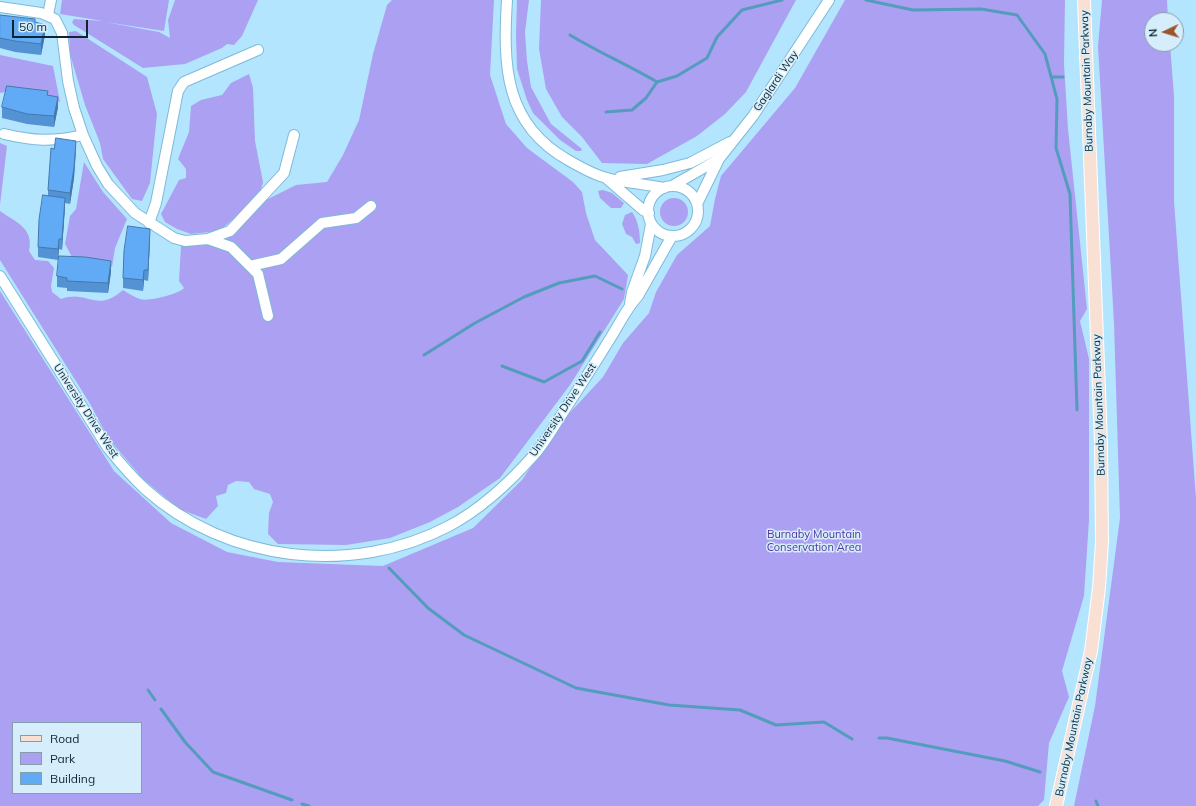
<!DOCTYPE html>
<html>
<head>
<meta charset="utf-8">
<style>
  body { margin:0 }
  #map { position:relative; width:1196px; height:806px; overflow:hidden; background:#b4e5fe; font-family:Mulish,sans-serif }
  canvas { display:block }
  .legend { position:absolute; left:12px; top:722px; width:130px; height:72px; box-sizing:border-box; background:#d6eefb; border:1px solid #869eab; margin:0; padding:5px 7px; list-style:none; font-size:12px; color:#0d2632 }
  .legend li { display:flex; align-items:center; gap:8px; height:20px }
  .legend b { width:20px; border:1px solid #869eab }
  .north { position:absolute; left:1144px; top:12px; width:40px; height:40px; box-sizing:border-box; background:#d6eefb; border:1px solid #869eab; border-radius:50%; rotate:266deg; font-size:11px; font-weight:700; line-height:16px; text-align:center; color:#0d2632 }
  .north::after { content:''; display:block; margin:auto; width:14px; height:18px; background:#9b552b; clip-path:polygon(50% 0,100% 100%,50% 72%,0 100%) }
  .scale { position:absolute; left:12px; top:20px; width:76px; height:18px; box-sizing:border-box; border:2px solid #0d2632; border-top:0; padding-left:5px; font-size:12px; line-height:14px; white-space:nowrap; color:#0d2632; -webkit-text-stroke:3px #d6eefb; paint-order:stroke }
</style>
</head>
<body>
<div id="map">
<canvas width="1196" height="806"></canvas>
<ul class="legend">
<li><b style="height:5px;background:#f8e1d4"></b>Road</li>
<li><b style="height:11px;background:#aca0f2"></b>Park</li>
<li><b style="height:11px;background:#61abf6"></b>Building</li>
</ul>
<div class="north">N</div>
<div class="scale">50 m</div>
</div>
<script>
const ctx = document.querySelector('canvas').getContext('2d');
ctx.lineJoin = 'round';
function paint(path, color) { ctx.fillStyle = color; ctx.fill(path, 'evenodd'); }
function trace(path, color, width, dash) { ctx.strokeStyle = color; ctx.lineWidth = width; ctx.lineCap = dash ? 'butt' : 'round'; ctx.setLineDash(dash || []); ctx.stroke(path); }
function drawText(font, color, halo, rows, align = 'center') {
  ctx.font = font + ' Mulish,sans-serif'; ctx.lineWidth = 3; ctx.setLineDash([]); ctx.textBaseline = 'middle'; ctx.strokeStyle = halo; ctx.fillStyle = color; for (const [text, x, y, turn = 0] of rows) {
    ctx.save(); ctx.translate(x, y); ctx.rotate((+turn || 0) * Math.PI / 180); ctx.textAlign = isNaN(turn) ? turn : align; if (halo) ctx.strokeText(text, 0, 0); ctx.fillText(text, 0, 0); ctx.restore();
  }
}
paint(new Path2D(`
  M62,0H169L164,31L105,22L159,32L170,38L168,20L175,0H258L242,36L234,45L227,44L222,48L185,64L143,68L74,25L72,22L74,19L103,21L60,14Z
  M392,0H494L490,75L506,124L527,148L573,182L582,192L586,213L595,240L628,275L624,299L570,385L500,478L458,507L430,522L390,538L346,545L278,544L268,534L269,513L273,502L270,494L254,489L249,482L236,481L228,485L226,493L216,496L218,506L206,519L179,509L143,479L109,439L89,402L0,260V211C17,223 34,228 29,251L35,260L48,261L54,268L51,286L52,292L61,299C88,289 96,314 123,290C128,293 134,297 140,299C148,302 179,294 184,288L179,281L181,246L191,243L210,245L252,207L296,185L327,182L343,155L359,120L373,54L387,5Z
  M517,0H529L525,32L527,61L531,87L551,124L582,149L581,151H576L560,140L533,113L527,100L517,69L516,34Z
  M541,0H796L746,92L725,114L697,136L647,164L602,163L582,137L562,117L546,89L539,49Z
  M845,0H1065L1064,64L1068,129L1087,309L1080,321L1089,359V520L1084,596L1062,671L1069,697L1049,743L1044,800L1038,806H0V291L114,471L171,523L227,552L278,562L383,566L473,528L522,480L562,421L603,377L623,343L649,313L656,292L677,255L710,226L715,199L721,176L795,88ZM13,723H141V793H13Z
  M1102,0H1167L1168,20H1152V44H1170L1174,96V201L1196,499V806H1074L1095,706L1120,518L1114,323L1098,46Z
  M76,31L147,77L157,114L150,183L142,201L132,199L103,159L100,143L85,105L70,54L69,32Z
  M0,55L53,66L60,102L5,92L0,93Z
  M249,74L253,88L255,141L263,182L259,198L219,231L191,234L177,229L165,222L161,214L179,180L186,178V169L178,159L189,132L191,106L201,100L222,95L231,83Z
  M0,143L7,146L0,205Z
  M84,162L103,192L127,219L115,248L112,267L76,260L72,257L65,244L70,216L76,209Z
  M603,190L612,193L624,203L621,208H611L600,198L598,191Z
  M660 212a14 14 0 1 1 28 0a14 14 0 1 1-28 0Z
  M632,212C638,220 640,232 640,243L636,244L632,237L626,234L622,224L625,215Z`), '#aca0f2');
trace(new Path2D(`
  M866,0L913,10L981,9L1017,15L1045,54L1057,99L1056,148L1070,194L1077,410
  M570,35C598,52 628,65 657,82
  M1051,77H1063
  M606,112L632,110L646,98L657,82L677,76L707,58L717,37L742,10L782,0
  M424,355L475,323L524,297L559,283L595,276L622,289
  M502,366L544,382L582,361L600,332
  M389,568L428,608L464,635L576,688L669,705L740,710L776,725L824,722L852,739
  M148,690L155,700
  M161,709L185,742L213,772L292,800
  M879,738H887L1005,761L1040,772
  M1096,801L1098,806
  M302,804L309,806`), '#549cbd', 3);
const minor = new Path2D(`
  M507,0C503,65 504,124 568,160C580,167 594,175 607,178C625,183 646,184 664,188
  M0,7L41,13L55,19L62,33L68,81L74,108L83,135L97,166L108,184L135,213L174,238L185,241L208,239L230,231L284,173L294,135
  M48,15L51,0
  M4,134C34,141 53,142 83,135
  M620,177L663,170L690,163L730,142
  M606,178L643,210L649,213
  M672,186L719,159
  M648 211a25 25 0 1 1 50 0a25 25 0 1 1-50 0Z
  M697,204L719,159L753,116L829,0
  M149,223L156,203L178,91L184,82L258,50
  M208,239L231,247L258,274L268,316
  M250,266L281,259L322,223L356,218L371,206
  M0,276L108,448C120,463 131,476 145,489C226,562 352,577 449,526C481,509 509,483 533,456C545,443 554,426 564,411C579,388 594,365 608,342C618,327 625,310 638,296L672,236
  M630,304L632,292L645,256L651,224`);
const major = new Path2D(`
  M1056,806L1091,651L1099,588L1102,542L1101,443L1084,0`);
trace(minor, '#7dbad8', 12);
trace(major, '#fff', 14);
trace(minor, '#fff', 10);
trace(major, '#f8e1d4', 12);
paint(new Path2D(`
  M0,15L35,23L45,35L41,55L15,52L0,48Z
  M48,95L58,107L54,127L27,124L2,118V107Z
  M76,152L74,178L70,204L65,203L62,250L59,249L58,260L38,257V247L48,195V190Z
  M150,239L148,281L144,280L143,291L123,288V278Z
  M111,272L108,293L67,291V288L57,287V276Z`), '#5393d4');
paint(new Path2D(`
  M45,25V35L41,55V44Z
  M58,97V107L54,127V116Z
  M76,141L74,178L70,204V193Z
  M65,198V208L62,250V239Z
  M150,229V239L148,281V270Z
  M59,239V249L58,260V249Z
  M111,261V272L108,293V283Z
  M144,270V280L143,291V280Z`), '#4478ac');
const building = new Path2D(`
  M0,15L35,19V22L45,25L41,44L15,41L0,38Z
  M7,86L48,91L47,95L58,97L54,116L27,114L2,107Z
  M56,138L76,141L74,168L70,193L48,190L51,148L54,149Z
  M43,195L65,198L62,239H59L58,249L38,247L39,220Z
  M128,226L150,229L148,270H144L143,280L123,278L124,251Z
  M59,256L85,257L111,261L108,283L67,281V278L57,276Z`);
paint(building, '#61abf6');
trace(building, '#4478ac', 1);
drawText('11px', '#0d2632', '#d6eefb', [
  ["Gaglardi Way",776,81,-56],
  ["Burnaby Mountain Parkway",1087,81,-92],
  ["Burnaby Mountain Parkway",1099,405,-92],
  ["University Drive West",563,410,-56],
  ["University Drive West",86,411,57],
  ["Burnaby Mountain Parkway",1074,727,-78]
]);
drawText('11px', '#51349e', '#d6eefb', [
  ["Burnaby Mountain",814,535],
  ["Conservation Area",814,548]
]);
</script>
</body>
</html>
